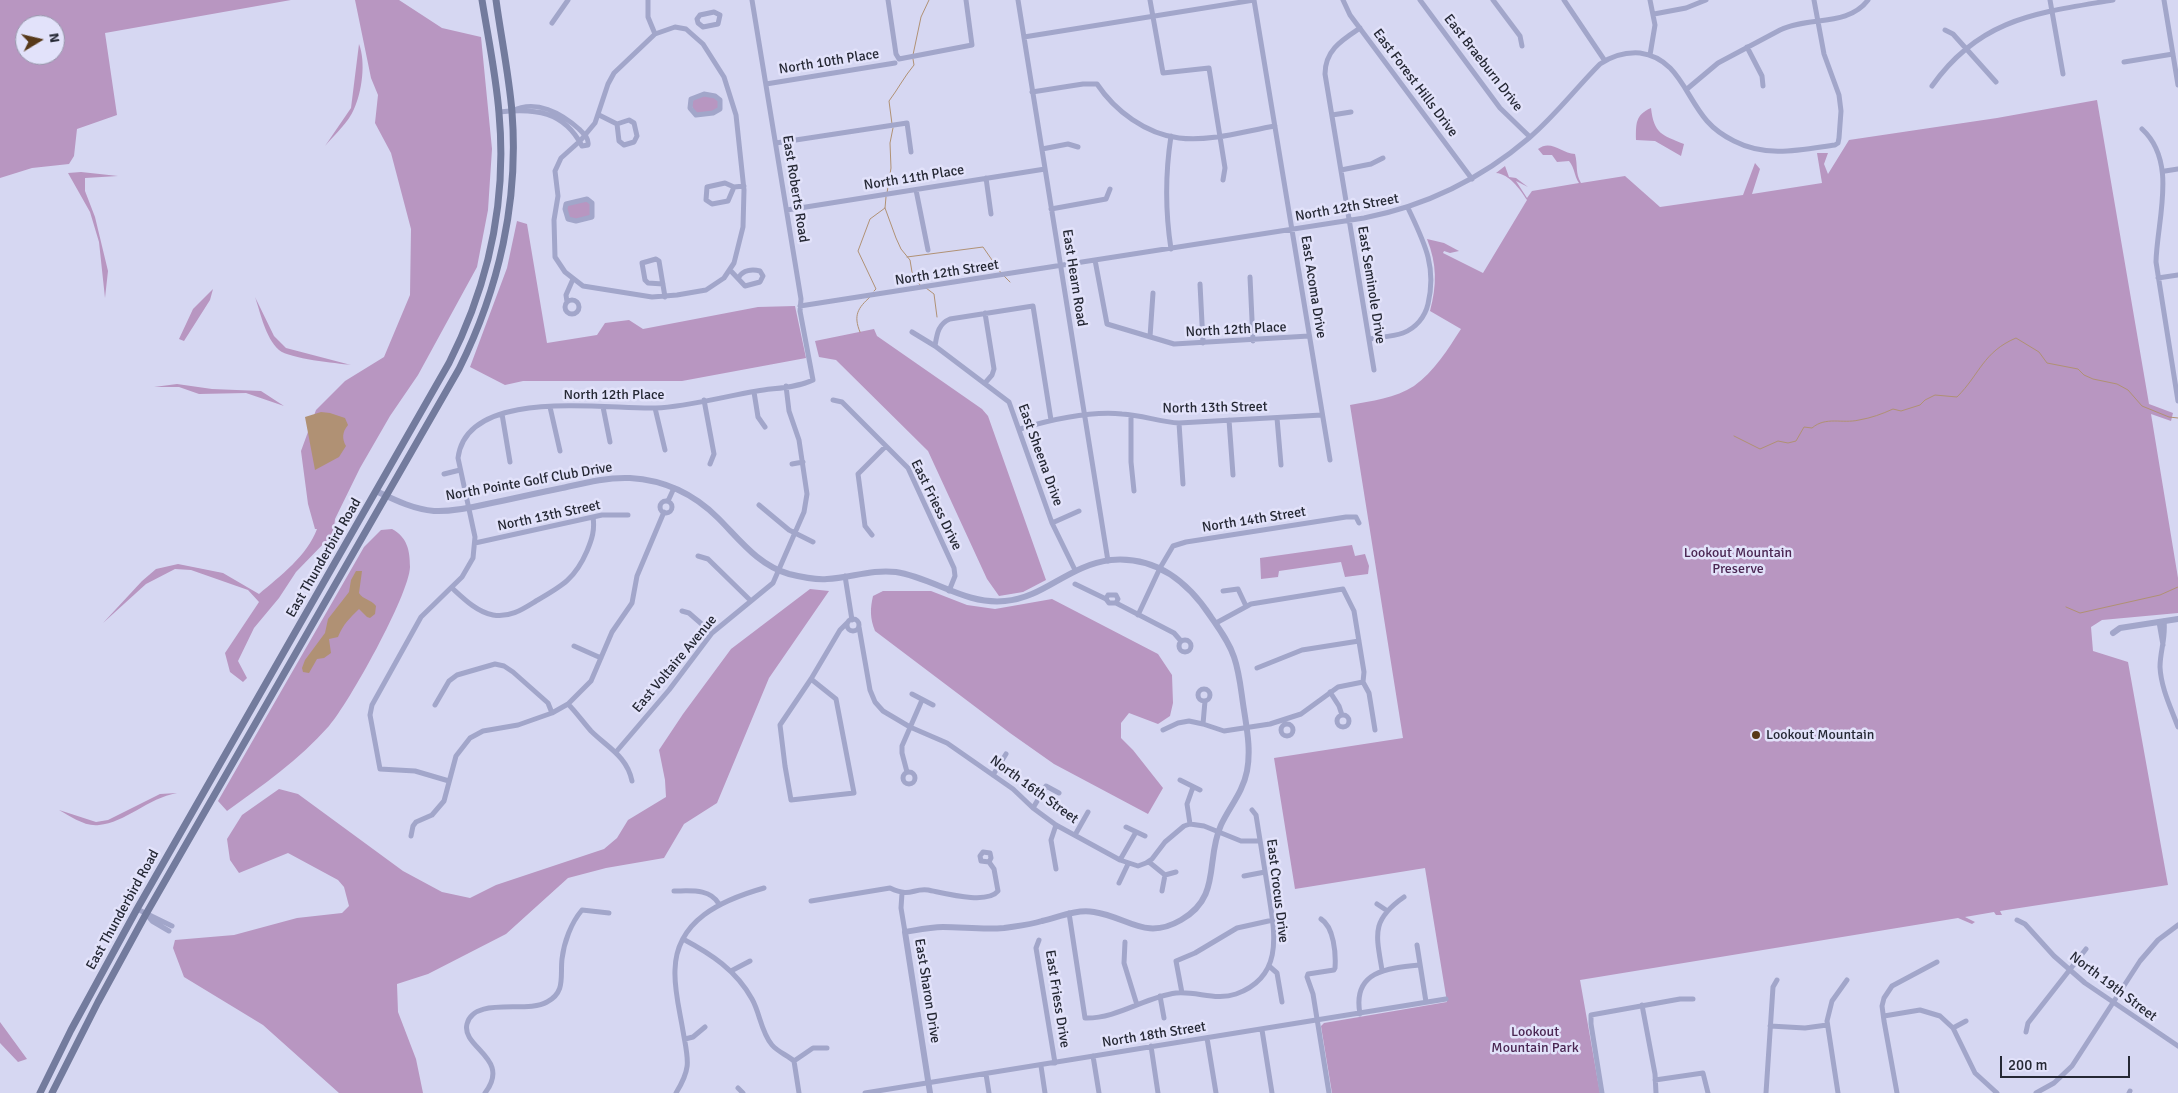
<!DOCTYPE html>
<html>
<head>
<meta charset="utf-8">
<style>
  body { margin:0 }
  #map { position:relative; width:2178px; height:1093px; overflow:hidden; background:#d6d7f2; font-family:Signika,sans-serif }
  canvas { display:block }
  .north { position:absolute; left:15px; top:15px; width:50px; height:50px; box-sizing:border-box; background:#e2e2fa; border:1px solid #9698ab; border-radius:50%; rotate:81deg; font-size:14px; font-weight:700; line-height:20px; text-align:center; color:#252834 }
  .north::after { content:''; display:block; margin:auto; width:18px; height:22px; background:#573919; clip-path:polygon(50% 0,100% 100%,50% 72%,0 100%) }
  .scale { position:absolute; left:2000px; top:1056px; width:130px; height:22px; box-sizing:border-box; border:2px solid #252834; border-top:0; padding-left:6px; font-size:15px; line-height:18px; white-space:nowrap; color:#252834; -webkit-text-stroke:4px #e2e2fa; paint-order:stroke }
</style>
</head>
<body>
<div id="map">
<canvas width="2178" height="1093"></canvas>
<div class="north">N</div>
<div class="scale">200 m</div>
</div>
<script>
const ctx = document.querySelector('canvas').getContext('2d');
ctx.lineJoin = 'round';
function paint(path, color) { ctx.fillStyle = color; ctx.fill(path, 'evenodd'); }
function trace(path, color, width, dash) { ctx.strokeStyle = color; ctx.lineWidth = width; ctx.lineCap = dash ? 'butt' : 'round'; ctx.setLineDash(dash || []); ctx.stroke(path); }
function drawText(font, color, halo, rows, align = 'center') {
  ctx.font = font + ' Signika,sans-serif'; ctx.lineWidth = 5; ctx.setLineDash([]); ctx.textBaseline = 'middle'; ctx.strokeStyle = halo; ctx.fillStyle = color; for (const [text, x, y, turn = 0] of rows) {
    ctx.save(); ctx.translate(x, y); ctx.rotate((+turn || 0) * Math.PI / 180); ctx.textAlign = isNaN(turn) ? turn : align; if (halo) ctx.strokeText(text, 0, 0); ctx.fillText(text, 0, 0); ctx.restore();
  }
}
paint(new Path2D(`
  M0,0H291L105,33L117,115L77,129L74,156L69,164L32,168L0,178ZM25,25H55V55H25Z
  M355,0H399L442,28L481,37L492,149L488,210L477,267L418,375L390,416L360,468L335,519L334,528L330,537L296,572L279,598L254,628L238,661L247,678L243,682L230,672L225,653L259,602L248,590L191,570L175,569L146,584L103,623L142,581L156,569L178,564L223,573L259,594C280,576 307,556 317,529H315L308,504L301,451L316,410L345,381L384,357L410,295L411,229L391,153L375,123L378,95L371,78Z
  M359,44C366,62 362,92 354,109C349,122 334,135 325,146L351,108Z
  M704,94L718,98V111L696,115L690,102Z
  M2097,100L2149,404L2173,413L2171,421L2151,414L2178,578V613L2102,620L2091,627L2093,651L2128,662L2168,885L2000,911L2002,915H1996L1994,912L1965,917L1975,922L1972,924L1958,918L1580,980L1600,1093H1332L1321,1026L1324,1023L1447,1002L1425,868L1295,889L1274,758L1403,738L1350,405C1371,401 1396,398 1414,386C1434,372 1448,349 1461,329L1430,311C1437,285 1437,264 1427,239L1444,243L1459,251L1450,253L1444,251L1443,253L1483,273L1527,200C1520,189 1509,174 1496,173L1505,166L1509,177L1516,178L1528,187L1516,181L1527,198L1532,191L1579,183C1574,176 1575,168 1569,161L1557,162L1552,155H1543L1538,149C1551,139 1561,153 1575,154C1578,165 1575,173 1581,183L1625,176L1660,207L1743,195L1755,163L1760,169L1752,194L1822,183L1817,153H1828L1824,164L1828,174L1849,140L1997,118Z
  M1651,108C1654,134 1662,135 1684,144L1681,156L1655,141L1636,140C1636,124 1635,115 1651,108Z
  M81,172L118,176L85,178V191L95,217L108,271L105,298L99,242L90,212L68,173Z
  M590,200V219H568L566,204Z
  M517,221L527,224L547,343L597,335L605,323L629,320L643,329L758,307L795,306L806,358L682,381H523L505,385L470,367L507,268Z
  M213,289L210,300L184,341L179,339L193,309Z
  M255,297L274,336L286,348L351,365C336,363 290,359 279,350C265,337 261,314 255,297Z
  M874,329L877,336L982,409L988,416L1046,580L1023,592L999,596L987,579L928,451L836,360L819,357L815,341Z
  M177,384L212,389L261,391L284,406L246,393L199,394L179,387H154Z
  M392,529C407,537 410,550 410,567C409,595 349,703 329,726C299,760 263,785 227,811L218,801L364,547L381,530Z
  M1352,545L1355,556L1365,554L1369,566L1368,574L1345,577L1341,562L1279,571L1278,577L1261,579L1260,558Z
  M810,589L829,591L769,678L717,803L684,824L664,858L606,868L568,878L506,934L428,974L397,984L398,1012L416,1059L423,1093H339L263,1025L184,977L173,948L175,940L234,935L297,918L342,913L349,906L344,887L338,880L288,853L239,873L230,860L227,839L242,815L279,789L298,794L403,871L442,892L470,898L496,885L604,849L617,838L628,820L666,797L665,780L659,750L683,714L731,649Z
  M883,591H931L967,605L995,609L1052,599L1158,654L1172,675L1173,703L1170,716L1158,724L1129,713L1121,723V738L1133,750L1163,788L1148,814L1054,764L1010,733L875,631C870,618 870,609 873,596Z
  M177,793C148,798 125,823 99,825C85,827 70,816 59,810L96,822L108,820L160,794Z
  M0,1022L27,1059L18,1062L0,1043Z`), '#b896c1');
paint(new Path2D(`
  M321,412L330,413L345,418L348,425C342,432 342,439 346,446L339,457L315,470L305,417Z
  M356,571H362L359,593C363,600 371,599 376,606L375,614L370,618L367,617L359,609C350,618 343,624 338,637L329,639L331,653L324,658L317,659L309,673L303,672L302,668L305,660L325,633L328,619L349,592L351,580Z`), '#b09174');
trace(new Path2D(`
  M913,55L921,17L929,0
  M892,124L889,101C898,89 904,77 914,65L913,59
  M887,193L891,168L890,143L893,128
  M885,208L896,238L901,249L910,260L912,272L920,285
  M907,257L983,247L1001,273
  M1004,276L1010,282
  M926,288L934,294L937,317
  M874,291L876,289L858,251L870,219L885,208L886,197
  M860,332C853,315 858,308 870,297
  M1734,436L1760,449L1778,441L1788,443L1796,441L1804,427L1812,428C1826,416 1842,424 1859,420C1871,418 1882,414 1893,409L1901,411L1920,405L1925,400L1935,395L1957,397C1980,374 1983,352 2016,338L2039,352L2047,363L2078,369L2084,375L2093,379L2117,384L2128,390L2142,406L2169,417L2178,418
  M2066,607L2080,613L2160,595L2178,587`), '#b09174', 1);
trace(new Path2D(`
  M648,0V17L655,34
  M888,0L896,54L899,59L972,45L966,0
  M1018,0L1108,561
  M1150,0L1163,73L1209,68L1225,168L1223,180
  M1254,0L1330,460
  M1343,0L1350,15L1472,179
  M1420,0L1500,108L1530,137
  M1493,0L1520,36L1522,46
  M1564,0L1605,61
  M2050,0L2063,74
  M2164,0L2178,85
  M714,12L720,15L718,24L703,27L698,23L697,19L700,15Z
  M1654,14L1686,8L1706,0
  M552,23L568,0
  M675,27L686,29L703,44L724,77L736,115L744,190L743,227L734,263L724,278L706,290L677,295L652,297L583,286L565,272L555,257L554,220L558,196L555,171L561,158L580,141L595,123L608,84L614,73L655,34Z
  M1360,28C1342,40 1325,50 1325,74L1374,370
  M1945,30L1953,34L1996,82
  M1024,37L1254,0
  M1747,47L1762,76L1763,86
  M1650,55L1655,25L1650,0
  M2124,62L2173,54
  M766,84L895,63
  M1932,86C1980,18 2037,13 2113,0
  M1687,89L1718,63L1780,30C1808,16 1848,27 1868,0
  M1032,92L1083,84H1097C1115,111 1146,134 1179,138C1210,142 1245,131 1275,126
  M704,94L715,96L720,100V109L713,113L696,115L690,108L691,99Z
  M499,112C535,108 564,111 582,146L588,145C589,138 584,134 579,129C561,113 536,99 512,111
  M599,115L617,124
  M1332,115L1351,112
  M629,120L634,123L637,136L634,142L624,145L619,141L617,124Z
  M2142,129C2178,162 2157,219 2156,262L2178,401
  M776,143L907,123L911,152
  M1042,149L1068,144L1078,147
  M1341,170L1371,164L1383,158
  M2165,171L2178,169
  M986,178L991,214
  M734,187L728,201L712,204L706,200L707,187L725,183L734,187L744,186
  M916,190L928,250
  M587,199L592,203V217L576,221L568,219L565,209L566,204Z
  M1051,209L1106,199L1110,189
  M787,210L1045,169
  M1171,249C1165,210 1165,175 1171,136
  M1095,260L1107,324L1174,344L1309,336
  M730,270L745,286L760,282L763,276L760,271C752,269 743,270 739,277
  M1250,277L1253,341
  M2158,278L2178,275
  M663,284L648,283L645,280L642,263L656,259L659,261L665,297
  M1200,284L1203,343
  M565 307a7 7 0 1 1 14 0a7 7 0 1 1-14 0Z
  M567,302L566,295L573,279
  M800,306L1364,218C1425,206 1481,179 1529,138C1555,116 1576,88 1600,64C1612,56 1626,52 1640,53C1678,58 1685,96 1707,121C1714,129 1724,136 1734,141C1767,158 1800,150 1835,145L1838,143L1839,138L1841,111L1839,95L1824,54L1814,0
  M985,313L994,369L992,375L985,383
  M912,332L935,346L1009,402L1052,523L1075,570
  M1150,337L1153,293
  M1369,339C1380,337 1392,337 1403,333C1416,328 1425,317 1428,304C1437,266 1424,242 1408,208
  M935,346C937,334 938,324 950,319L1033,306L1051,420
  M754,392L758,417L765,427
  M704,400L714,454L710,464
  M833,400L842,402L908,468L954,568L955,576L949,591
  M550,407L560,451
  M603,407L610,442
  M655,408L665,450
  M502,414L510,462
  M1131,415V462L1134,491
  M1277,418L1281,465
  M1229,420L1233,475
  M1179,423L1183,484
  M1020,429C1050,420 1091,411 1122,414C1142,415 1160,422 1179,423L1322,415
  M792,464L803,462
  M444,474L460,470
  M668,501L674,488
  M660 507a6 6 0 1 1 12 0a6 6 0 1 1-12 0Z
  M759,505L789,530L813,542
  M1052,523L1079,511
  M872,535L865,526L858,474L886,446
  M475,543L602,515H628
  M698,556L708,559L751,601
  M845,576L852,620
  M1075,584L1106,599
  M452,588C464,599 477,612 493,615C510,618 523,609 536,601C562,586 575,579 587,551C592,539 595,530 593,517
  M1223,591L1238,589L1246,606
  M1116,603L1118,599L1116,595H1108L1106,599L1109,603H1116L1174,633L1181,641
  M682,611L689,613L712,633
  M1138,615L1160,568L1173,546L1186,542L1346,517H1356L1359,523
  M847 625a6 6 0 1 1 12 0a6 6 0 1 1-12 0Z
  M2164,621C2166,638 2160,651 2160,667C2161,688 2171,708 2178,727
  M2159,622L2163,645
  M1216,623L1251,604L1343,589L1354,611L1364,672L1363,682
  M859,627L870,690L875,702L883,711L910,727L947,743L1013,789L1033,808L1056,825L1120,860L1138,866L1146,863L1152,859L1165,842L1184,826L1190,824L1204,826L1241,841H1260
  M1179 646a6 6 0 1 1 12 0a6 6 0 1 1-12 0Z
  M574,646L601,658
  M1257,668L1302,650L1359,641
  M811,679L836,699L854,793L791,800L785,766L780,725L811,679L840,630L848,622
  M1363,682L1369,693L1375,730
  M1198 695a6 6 0 1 1 12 0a6 6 0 1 1-12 0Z
  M1330,692L1339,706L1342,715
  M912,694L933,705
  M568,704C576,712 583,722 591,731C607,747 627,756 632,781
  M435,705L449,681L457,675L495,664L504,666L513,672L548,703L552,713
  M1337 721a6 6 0 1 1 12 0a6 6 0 1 1-12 0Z
  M1203,724L1205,701
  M1281 730a6 6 0 1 1 12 0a6 6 0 1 1-12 0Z
  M1163,730L1178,723L1189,721L1203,724L1224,731L1270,724L1301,714L1338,687L1363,682
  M616,752L669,690L712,633L773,583L804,512L807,494L799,440L789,411L786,386
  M907,772L902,753V746L922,700
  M903 778a6 6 0 1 1 12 0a6 6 0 1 1-12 0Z
  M993,775L1006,754
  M1180,780L1200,790
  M449,781L415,771L380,769L370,715L372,705L421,617L462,577L473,558L475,537L458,458C467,386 607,410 656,408C686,407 726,396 757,391C774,388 797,388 813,380L800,311L801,299L752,0
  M1033,808L1046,786L1059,793
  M1190,824L1187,804L1193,787
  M1056,825L1051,840L1056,869
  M1126,827L1145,836
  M1075,835L1088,812
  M411,836L413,826L416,822L432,815L444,801L456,756L470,738L483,731L518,725L552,713L568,704L591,681L612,632L632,603L637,576L664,512
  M1120,860L1136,832
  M1149,862L1165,875L1176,872
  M1244,876L1265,872
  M1119,883L1128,864
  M674,891C690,891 710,888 719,904
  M1162,891L1165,875
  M902,893L901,908L905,932
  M811,901L890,888C911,898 912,888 928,890C944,893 987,905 998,891L994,869L989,862L981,861L980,856L983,852L990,853L991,858L989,862
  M1377,904L1386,910
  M137,909L172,926
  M1069,913L1085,1018C1117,1019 1145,997 1176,993C1197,991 1216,1001 1236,994C1286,976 1274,930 1268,890C1264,865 1260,840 1256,815L1252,810
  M147,915L152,921L169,931
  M1321,919C1334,927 1336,954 1335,968L1334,970L1308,974L1307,977L1313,994L1329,1093
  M2017,920L2025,924L2054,956L2085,983L2178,1046
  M683,939C711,954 736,970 752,999C760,1013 761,1032 772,1045C778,1052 787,1055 794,1061
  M1039,940L1036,948L1055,1063
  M1125,942L1124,963L1137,1005
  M1417,945L1426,1002
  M1269,966L1277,973L1282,1002
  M1382,970C1376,934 1371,920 1404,897
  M731,971L750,961
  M1182,993L1176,961L1195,953L1237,928L1273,920
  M1160,996L1164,1018
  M1642,1005L1655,1074L1656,1093
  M1360,1014C1352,971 1387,968 1420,965
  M1884,1016L1920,1010L1940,1016L1953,1028L1975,1073L1997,1093
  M1770,1026L1805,1028L1827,1025
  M1953,1028L1966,1021
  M1262,1030L1272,1093
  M2026,1032L2028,1023L2086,949
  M1207,1038L1216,1093
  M685,1039L693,1037L705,1027
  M1151,1046L1158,1093
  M1093,1056L1099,1093
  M794,1061L813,1048H827
  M794,1061L799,1093
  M1041,1066L1045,1093
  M986,1074L989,1093
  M1655,1080L1703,1073L1708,1093
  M738,1088L743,1093
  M485,1093C512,1058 461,1048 467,1024C474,996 527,1014 547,1002C566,992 560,976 562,959C564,942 571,923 582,910L609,913
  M676,1093C692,1067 688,1060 683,1031C680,1012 674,990 675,970C676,920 722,900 764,888
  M865,1093L1446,999
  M1602,1093L1591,1024V1015L1680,999H1693
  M1766,1093L1773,987L1777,980
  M1838,1093L1827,1021L1832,1001L1847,980
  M1897,1093L1884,1021L1882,1006L1884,998L1892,986L1937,962
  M2036,1093L2054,1083L2072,1066L2140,961L2158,940L2178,925
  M2129,1093L2130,1091`), '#a2a6ca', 5);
trace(new Path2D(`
  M376,491C395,500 413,509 434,511C452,512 470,508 487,504C512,499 537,493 562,488C584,483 607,477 630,478C664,480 694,494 718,518C740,540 758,565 789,574C801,577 815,580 827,579C850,578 872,569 896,572C934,578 965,605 1005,601C1044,598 1068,565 1111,560C1156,556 1188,582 1211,617C1220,630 1229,642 1234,657C1240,674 1241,692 1244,710C1247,730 1251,750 1247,771C1243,792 1230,806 1221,825C1205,860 1222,897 1181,920C1145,941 1128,917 1094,912C1076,909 1059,917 1042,921C1029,925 1017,926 1004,928C983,930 963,927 943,927C930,927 917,930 905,932L930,1093
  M2113,633L2120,628L2178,619`), '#a2a6ca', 6);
trace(new Path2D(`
  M40,1093L71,1030L137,909L449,363C489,284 507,200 499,113C496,75 488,37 482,0
  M52,1093L98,1002L146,914L459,369C499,289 519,201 512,112C509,75 501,37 496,0`), '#737b9d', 7);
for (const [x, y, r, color] of [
  [1756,735,5,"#573919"]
]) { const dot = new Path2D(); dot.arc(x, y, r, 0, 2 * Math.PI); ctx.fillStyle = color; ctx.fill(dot); trace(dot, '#e2e2fa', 2); }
drawText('14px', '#252834', '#e2e2fa', [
  ["North 10th Place",829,62,-9],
  ["East Braeburn Drive",1483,63,52],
  ["East Forest Hills Drive",1415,83,53],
  ["North 11th Place",914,178,-9],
  ["East Roberts Road",795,189,81],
  ["North 12th Street",1347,208,-10],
  ["North 12th Street",947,273,-9],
  ["East Hearn Road",1074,278,81],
  ["East Seminole Drive",1371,285,81],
  ["East Acoma Drive",1313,287,81],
  ["North 12th Place",1236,330,-3],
  ["North 12th Place",614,395],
  ["North 13th Street",1215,408,-1],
  ["East Sheena Drive",1040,455,70],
  ["North Pointe Golf Club Drive",529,482,-10],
  ["East Friess Drive",936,505,64],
  ["North 13th Street",549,516,-12],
  ["North 14th Street",1254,520,-9],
  ["East Thunderbird Road",324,558,-60],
  ["East Voltaire Avenue",675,664,-50],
  ["North 16th Street",1034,790,36],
  ["East Crocus Drive",1277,891,83],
  ["East Thunderbird Road",123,910,-61],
  ["North 19th Street",2113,987,37],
  ["East Sharon Drive",927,991,81],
  ["East Friess Drive",1057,999,81],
  ["North 18th Street",1154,1035,-9]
]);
drawText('14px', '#4b2753', '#e2e2fa', [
  ["Lookout Mountain",1738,553],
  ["Preserve",1738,569],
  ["Lookout",1535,1032],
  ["Mountain Park",1535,1048]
]);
drawText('14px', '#252834', '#e2e2fa', [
  ["Lookout Mountain",1766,735]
], 'left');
</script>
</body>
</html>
